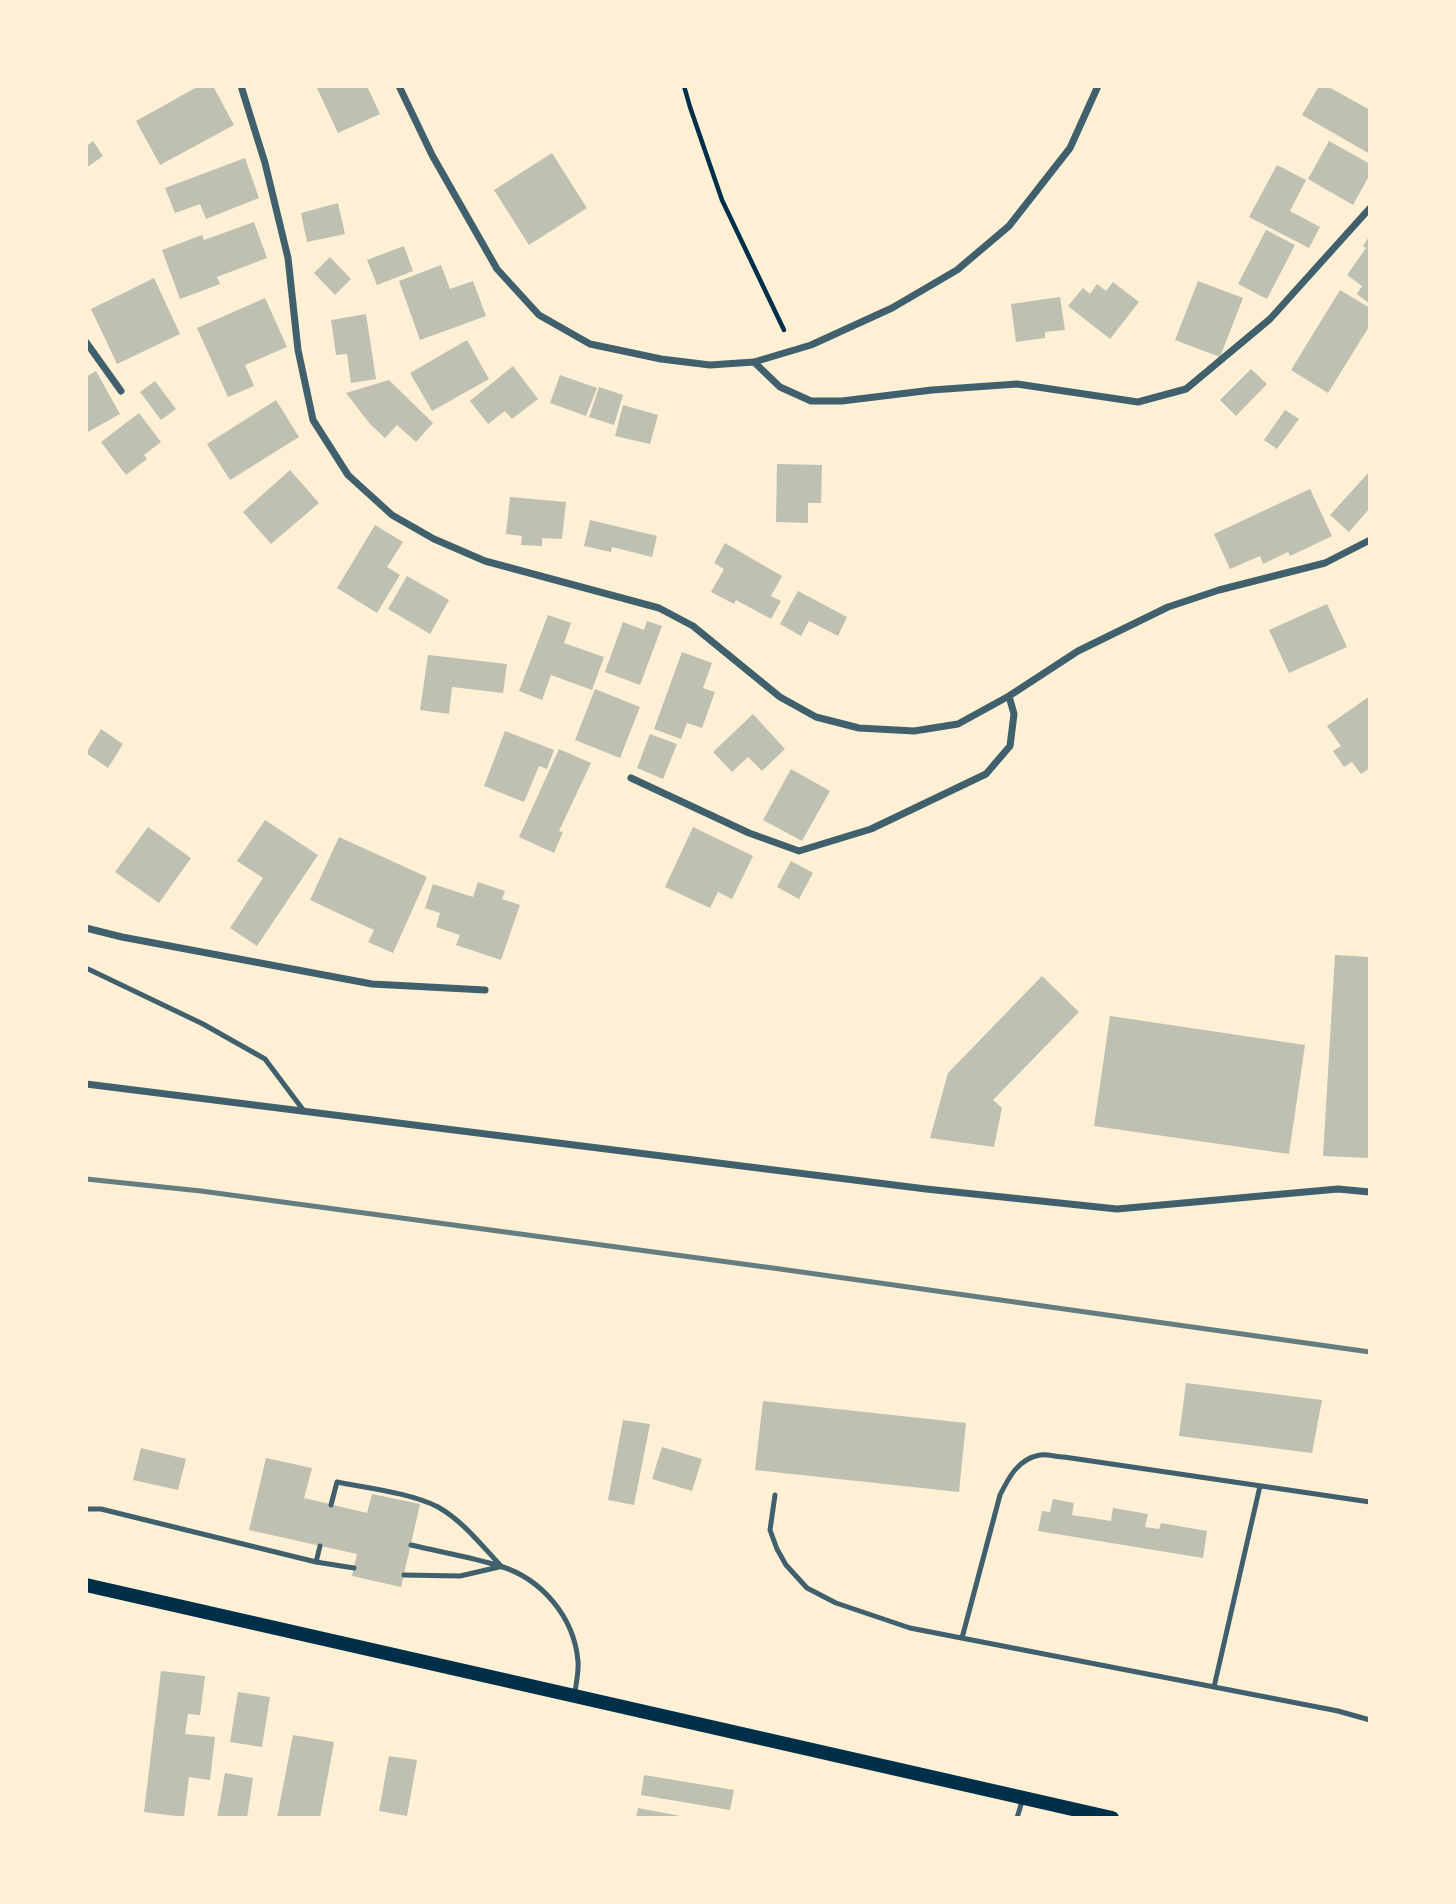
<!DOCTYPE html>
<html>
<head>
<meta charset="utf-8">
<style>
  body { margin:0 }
  #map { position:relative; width:1456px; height:1904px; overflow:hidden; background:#fdf0d5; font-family:"DejaVu Sans",sans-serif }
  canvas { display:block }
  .frame { position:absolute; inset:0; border:88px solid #fdf0d5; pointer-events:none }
</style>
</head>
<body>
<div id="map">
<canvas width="1456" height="1904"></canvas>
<div class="frame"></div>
</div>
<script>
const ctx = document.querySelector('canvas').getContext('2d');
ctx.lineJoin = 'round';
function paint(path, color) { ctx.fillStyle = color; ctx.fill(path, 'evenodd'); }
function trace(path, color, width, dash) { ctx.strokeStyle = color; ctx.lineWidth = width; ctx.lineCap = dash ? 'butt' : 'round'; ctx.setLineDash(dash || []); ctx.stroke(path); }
paint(new Path2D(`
  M199,86H213L234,125L160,165L136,121Z
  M316,86H367L380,114L338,133Z
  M1319,86H1327L1370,110V154L1302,115Z
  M93,141L103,156L86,168V146Z
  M1329,141L1370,164V174L1353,205L1308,179Z
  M552,153L587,208L529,245L494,190Z
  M245,158L259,198L206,219L200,204L175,213L165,188Z
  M1277,165L1306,180L1290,211L1320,227L1309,248L1249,217Z
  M338,203L345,234L307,242L301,213Z
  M254,222L267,258L217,277L220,284L180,299L162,250L202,235L204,240Z
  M1266,230L1295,245L1267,299L1238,284Z
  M1370,235V304L1357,294L1362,286L1347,275L1366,248L1363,246Z
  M404,246L413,271L377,285L367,260Z
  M330,257L351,279L335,295L314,273Z
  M441,265L450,289L473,281L486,316L420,340L399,281Z
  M154,278L180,334L117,364L91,309Z
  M1198,281L1243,298L1220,357L1175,340Z
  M1113,282L1139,302L1110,339L1068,306L1083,288L1090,294L1097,284L1106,291Z
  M1340,290L1370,308V325L1328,393L1291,370Z
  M1060,297L1065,330L1045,332V338L1016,342L1011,304Z
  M265,298L287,347L245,365L254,386L228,397L197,328Z
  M366,314L376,379L351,383L347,354L336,355L331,320Z
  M467,340L489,379L432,411L410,373Z
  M513,366L538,399L512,419L505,411L488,424L470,401Z
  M1251,369L1267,384L1236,416L1220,400Z
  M96,371L120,414L86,433V377Z
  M560,375L597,388L586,416L550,403Z
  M389,380L433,423L416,442L397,425L385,438L370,424L346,393Z
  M155,381L176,409L161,420L140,392Z
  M599,387L623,395L614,425L589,417Z
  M276,400L299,437L230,480L207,444Z
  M623,405L658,415L650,444L615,436Z
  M1285,410L1299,419L1277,449L1264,440Z
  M139,413L161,442L144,455L147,459L126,475L101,442Z
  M777,464L822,465L821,503H808V523L776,522Z
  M290,470L319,503L271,544L243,512Z
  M1370,471V508L1349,532L1330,515Z
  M1310,489L1332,536L1290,556L1288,552L1263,564L1260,556L1230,569L1214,534Z
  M510,497L566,502L562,539L542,538V546L521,545L522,536L506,534Z
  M590,520L657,536L652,557L612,547L611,552L584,546Z
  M375,525L403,542L387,567L400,575L377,613L337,588Z
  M725,543L782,576L771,596L781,601L771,619L736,600L734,604L711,592L724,569L714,563Z
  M407,576L449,600L430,634L388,609Z
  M798,591L847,617L838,636L809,621L801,636L780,624Z
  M1327,604L1347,647L1289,673L1269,630Z
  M548,615L571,623L564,643L604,657L592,690L551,675L542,700L519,691Z
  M647,621L662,626L640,685L605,672L623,622L644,630Z
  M682,652L712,663L703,688L715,692L702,728L687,723L681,739L654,729Z
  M428,655L507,664L503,693L452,687L449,714L420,710Z
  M595,689L640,707L620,758L575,740Z
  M1370,696V768L1361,774L1352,762L1344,767L1333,751L1341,746L1327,726Z
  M753,714L785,749L762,771L748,757L732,772L713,752Z
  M101,729L123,744L108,768L86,753Z
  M505,731L554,750L547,769L539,766L524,802L484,786Z
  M650,734L677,744L663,779L637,768Z
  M559,749L591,763L559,831L563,832L554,853L519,837Z
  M791,769L830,791L802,841L763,820Z
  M265,820L318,855L257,946L230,928L263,878L237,861Z
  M148,827L191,858L159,903L115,872Z
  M693,827L753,856L732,899L718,892L710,908L665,887Z
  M339,837L427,877L393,953L368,942L374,930L310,900Z
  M791,861L813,873L799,899L777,887Z
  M478,882L505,891L502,899L520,905L501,960L456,945L460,935L436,927L440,913L425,908L433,884L473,897Z
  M1335,955L1370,957V1158L1323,1156Z
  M1042,976L1079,1012L993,1100L1002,1108L994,1147L930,1138L948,1073Z
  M1110,1016L1305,1045L1289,1154L1094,1126Z
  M1186,1383L1322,1400L1312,1453L1179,1436Z
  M763,1401L966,1423L959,1492L755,1470Z
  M623,1420L650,1424L634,1505L608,1500Z
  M662,1447L702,1459L692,1491L652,1479Z
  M141,1448L186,1459L178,1490L133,1480Z
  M266,1458L312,1468L304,1498L367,1513L372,1494L420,1504L401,1587L352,1576L357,1554L249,1530Z
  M1053,1499L1074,1503L1072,1515L1111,1521L1113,1508L1148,1514L1145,1527L1159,1529L1161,1523L1207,1531L1203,1558L1038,1531L1042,1511L1050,1512Z
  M161,1671L205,1676L200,1715L188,1714L185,1734L215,1737L210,1780L189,1777L184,1817L144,1812Z
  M238,1692L270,1697L262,1747L230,1742Z
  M293,1735L334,1742L320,1818H277Z
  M389,1756L417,1760L407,1816L379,1811Z
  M225,1773L253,1778L247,1818H217Z
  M644,1775L734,1790L730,1810L641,1795Z
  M638,1808L686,1817L685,1818H636Z`), '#bec0b2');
trace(new Path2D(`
  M684,86L690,107L722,200L784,330`), '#003049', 4.5);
trace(new Path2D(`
  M86,968L203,1024L265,1059L304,1111
  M775,1495L770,1530L777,1549L786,1565L807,1588L836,1603L910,1628L1338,1711L1370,1720
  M331,1505L337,1482C367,1488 411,1493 438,1507C463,1521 482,1546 502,1567
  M86,1509H101L316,1562L354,1568
  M411,1545C440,1552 471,1557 500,1566C542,1579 574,1617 578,1661C579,1671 576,1683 575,1693
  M316,1562L320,1546
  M404,1575L460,1576L499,1567
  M962,1638L1000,1495C1009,1477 1018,1459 1040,1455C1048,1454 1057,1457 1064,1457L1370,1502
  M1214,1687L1260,1486
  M1017,1818L1023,1798`), '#3f606c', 5);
trace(new Path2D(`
  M241,86L265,163L288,258L298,350L313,420L348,475L392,515L434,539L485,561L659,608L693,626L780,697L816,717L859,728L914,731L958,724L1009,696L1078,651L1168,607L1219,590L1325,563L1370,540
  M399,86L432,155L497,269L539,315L590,344L661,359L710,365L754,362L811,345L892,308L957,270L1009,226L1070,148L1098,86
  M86,342L121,391
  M754,362L780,387L811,401H842L932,390L1017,384L1138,402L1186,389L1270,319L1370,208
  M631,778L749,833L799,851L871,829L986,774L1010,746L1014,714L1009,696
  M86,928L122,937L372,984L485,990
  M86,1084L926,1189L1117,1209L1338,1189L1370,1192`), '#3f606c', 7);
trace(new Path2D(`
  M86,1585L1112,1818`), '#003049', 14);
trace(new Path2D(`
  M86,1179L201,1191L780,1269L1370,1352`), '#657d81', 5);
</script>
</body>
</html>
